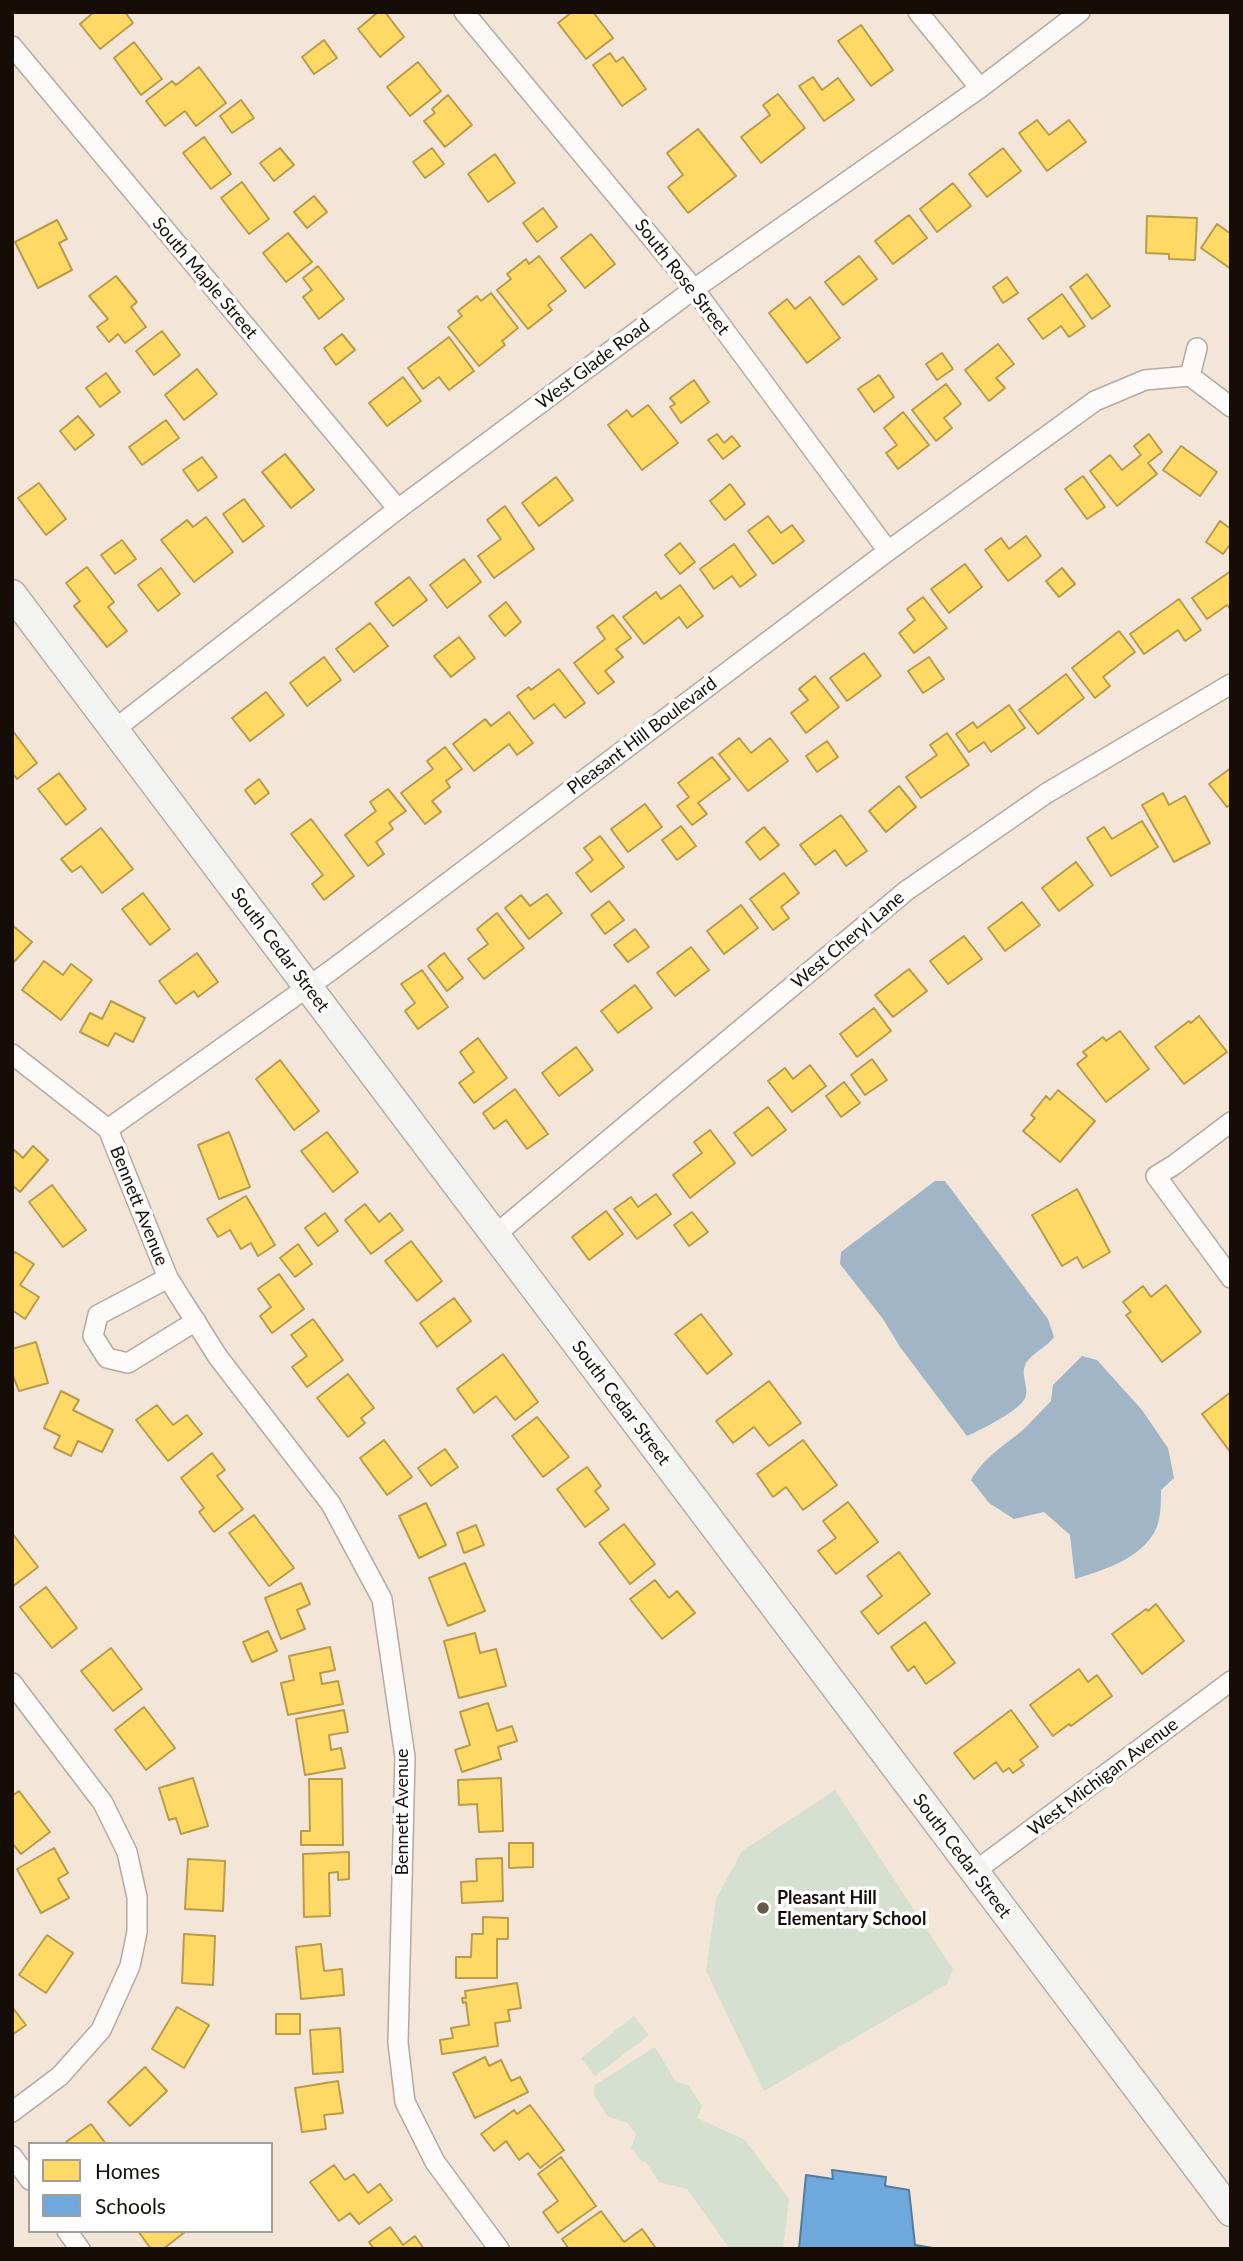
<!DOCTYPE html>
<html>
<head>
<meta charset="utf-8">
<style>
  body { margin:0 }
  #map { position:relative; width:1243px; height:2261px; overflow:hidden; background:#f3e5d7; font-family:Lato,sans-serif }
  canvas { display:block }
  .frame { position:absolute; inset:0; border:14px solid #160e06; pointer-events:none }
  .legend { position:absolute; left:28px; top:2142px; width:245px; height:91px; box-sizing:border-box; background:#fff; border:2px solid #a29f9b; margin:0; padding:9px 12px; list-style:none; font-size:21px; color:#160e06 }
  .legend li { display:flex; align-items:center; gap:14px; height:35px }
  .legend b { width:35px; border:2px solid #a29f9b }
</style>
</head>
<body>
<div id="map">
<canvas width="1243" height="2261"></canvas>
<div class="frame"></div>
<ul class="legend">
<li><b style="height:19px;background:#ffd966"></b>Homes</li>
<li><b style="height:19px;background:#6fa8dc"></b>Schools</li>
</ul>
</div>
<script>
const ctx = document.querySelector('canvas').getContext('2d');
ctx.lineJoin = 'round';
function paint(path, color) { ctx.fillStyle = color; ctx.fill(path, 'evenodd'); }
function trace(path, color, width, dash) { ctx.strokeStyle = color; ctx.lineWidth = width; ctx.lineCap = dash ? 'butt' : 'round'; ctx.setLineDash(dash || []); ctx.stroke(path); }
function drawText(font, color, halo, rows, align = 'center') {
  ctx.font = font + ' Lato,sans-serif'; ctx.lineWidth = 7; ctx.setLineDash([]); ctx.textBaseline = 'middle'; ctx.strokeStyle = halo; ctx.fillStyle = color; for (const [text, x, y, turn = 0] of rows) {
    ctx.save(); ctx.translate(x, y); ctx.rotate((+turn || 0) * Math.PI / 180); ctx.textAlign = isNaN(turn) ? turn : align; if (halo) ctx.strokeText(text, 0, 0); ctx.fillText(text, 0, 0); ctx.restore();
  }
}
paint(new Path2D(`
  M835,1790L953,1969L947,1984L764,2091L706,1971L716,1899L742,1851Z
  M634,2016L649,2035L595,2076L581,2058Z
  M655,2047L676,2082L688,2085L702,2106L697,2118L745,2140L789,2199L783,2249H730L687,2189L659,2182L646,2162L641,2161L631,2148L636,2134L627,2122L608,2117L594,2095L595,2085Z`), '#d5e0d1');
paint(new Path2D(`
  M935,1181H945L1048,1319L1054,1337C1047,1347 1032,1353 1026,1363C1020,1374 1028,1385 1026,1396C1022,1410 980,1430 967,1436L900,1347L883,1319L840,1264L841,1252Z
  M1082,1356L1097,1360L1142,1410L1168,1448L1174,1478L1161,1490C1161,1504 1161,1521 1154,1533C1138,1560 1103,1570 1075,1579L1070,1535L1044,1512L1014,1519L989,1503L971,1480C984,1457 1004,1446 1024,1429C1033,1420 1042,1410 1051,1401L1053,1385Z`), '#a0b5c6');
const homes = new Path2D(`
  M94,12H125L133,23L100,49L80,24Z
  M378,12H385L404,37L380,57L358,29Z
  M572,12H593L613,38L586,59L558,23Z
  M861,25L893,70L871,86L838,41Z
  M324,40L337,58L314,74L302,57Z
  M134,42L162,79L141,95L114,58Z
  M610,53L616,62L623,57L646,89L622,106L593,65Z
  M418,62L441,91L410,116L387,87Z
  M199,67L226,103L196,126L185,111L165,126L146,101L172,81L176,85Z
  M813,77L822,90L838,78L854,100L824,121L799,86Z
  M778,94L805,128L761,163L741,137L770,115L763,105Z
  M448,95L472,125L445,147L424,121L435,113L432,109Z
  M241,100L254,118L232,133L220,116Z
  M1037,120L1049,135L1069,120L1086,142L1047,171L1019,133Z
  M698,129L736,176L688,213L668,187L683,175L667,153Z
  M204,137L231,174L211,189L183,153Z
  M280,148L294,165L274,181L260,163Z
  M432,148L444,164L425,178L413,162Z
  M1003,148L1021,171L987,197L969,174Z
  M495,154L515,183L488,202L468,174Z
  M242,182L269,219L249,234L221,198Z
  M953,183L971,206L937,232L920,209Z
  M314,196L327,212L307,228L294,212Z
  M543,208L557,227L537,242L523,223Z
  M909,215L927,238L893,264L875,241Z
  M1147,216L1197,218L1195,260L1169,259V254L1146,253Z
  M57,220L67,239L59,243L72,270L38,288L15,242Z
  M1217,224L1231,234V269L1201,248Z
  M288,233L312,262L286,282L263,253Z
  M591,234L615,264L585,288L561,258Z
  M539,256L566,291L548,305L552,310L528,329L497,290L511,279L507,274L526,259L529,264Z
  M859,256L877,279L843,305L825,282Z
  M318,266L344,299L319,319L303,297L312,290L303,278Z
  M1087,274L1110,306L1092,319L1070,287Z
  M116,276L137,302L131,307L146,327L125,343L118,334L109,342L97,327L108,319L89,296Z
  M1007,277L1018,293L1003,303L993,287Z
  M491,293L518,328L502,341L505,345L479,366L448,327L462,316L458,311L477,296L481,301Z
  M1062,294L1085,326L1069,337L1061,326L1043,339L1028,319Z
  M810,297L840,338L807,363L769,313L787,299L795,309Z
  M162,331L180,355L154,375L136,351Z
  M342,334L355,350L336,365L324,348Z
  M449,337L474,371L449,390L439,377L423,389L408,368Z
  M998,344L1014,364L996,378L1005,388L989,401L965,370Z
  M942,353L953,369L937,380L926,364Z
  M197,369L217,394L184,420L165,395Z
  M106,373L120,392L100,407L86,388Z
  M879,375L894,397L874,412L858,389Z
  M403,377L421,401L387,426L369,403Z
  M694,380L709,402L681,423L670,407L675,404L670,398Z
  M946,384L961,404L944,418L952,428L936,441L912,410Z
  M648,405L678,443L642,470L608,425L627,410L632,417Z
  M903,412L929,445L898,469L886,453L897,445L884,428Z
  M78,416L94,435L75,450L60,431Z
  M166,420L179,438L142,465L129,447Z
  M717,434L724,443L732,436L740,446L723,459L708,440Z
  M1149,434L1162,452L1148,463L1157,474L1117,506L1090,471L1110,455L1122,470L1141,455L1134,446Z
  M1181,446L1217,472L1200,496L1163,470Z
  M285,454L314,490L291,508L262,472Z
  M202,457L217,477L198,491L183,470Z
  M1083,476L1105,507L1087,519L1065,489Z
  M556,477L573,500L539,526L522,503Z
  M39,483L66,519L46,535L18,498Z
  M730,484L745,504L725,520L710,501Z
  M244,499L264,526L243,542L223,514Z
  M505,506L534,549L494,578L478,556L501,539L487,520Z
  M768,516L781,533L792,525L804,541L773,564L748,531Z
  M206,517L233,552L194,582L161,540L187,520L193,527Z
  M1220,521L1231,529V543L1223,554L1206,542Z
  M1026,536L1041,556L1008,581L985,550L1001,538L1009,549Z
  M122,540L136,559L115,574L101,555Z
  M680,543L695,562L680,574L665,555Z
  M734,544L756,575L740,587L732,576L714,589L700,569Z
  M464,559L481,582L447,608L430,585Z
  M965,564L982,587L949,613L931,589Z
  M87,567L114,602L108,607L127,631L107,647L74,606L80,601L66,583Z
  M161,568L180,594L158,611L138,585Z
  M1062,568L1075,584L1059,597L1046,581Z
  M1231,571V610L1227,605L1207,619L1192,598Z
  M409,577L427,600L393,626L375,603Z
  M680,585L703,616L687,628L679,617L644,644L623,617L656,592L661,599Z
  M923,597L947,628L914,653L899,633L915,620L907,609Z
  M1179,599L1201,630L1185,641L1178,630L1144,654L1130,634Z
  M506,602L521,622L505,636L489,616Z
  M613,615L631,638L616,649L623,657L605,671L614,682L598,694L574,663L605,639L597,627Z
  M370,623L388,646L354,672L336,649Z
  M1119,631L1135,652L1103,677L1110,686L1095,698L1072,668Z
  M459,637L475,658L451,677L434,656Z
  M864,653L881,676L847,701L830,678Z
  M324,657L341,680L307,706L290,683Z
  M929,657L944,679L923,693L908,671Z
  M559,669L585,703L565,718L554,704L534,719L517,696L529,687L531,690Z
  M1066,674L1084,698L1038,734L1019,710Z
  M815,676L839,707L806,733L791,713L808,700L799,689Z
  M266,692L284,715L250,741L232,718Z
  M1009,705L1025,728L991,752L984,742L969,752L956,734L973,722L977,728Z
  M509,712L533,743L517,755L509,744L474,771L453,744L485,719L491,726Z
  M12,730L37,763L17,779L12,773Z
  M947,733L969,765L921,798L906,777L937,755L930,745Z
  M739,738L751,753L770,738L788,761L748,791L719,754Z
  M827,741L838,757L817,772L806,756Z
  M445,747L462,769L446,781L450,787L432,801L441,812L425,824L401,793L433,769L427,761Z
  M712,757L730,779L698,803L707,814L692,825L677,806L689,797L678,783Z
  M1231,768V804L1227,807L1209,784Z
  M59,773L86,809L66,825L38,789Z
  M259,779L269,793L255,804L245,790Z
  M899,786L916,807L886,832L869,811Z
  M388,789L406,811L389,823L393,829L376,842L384,854L368,866L345,835L376,811L370,802Z
  M1163,793L1169,805L1185,796L1210,843L1174,862L1142,805Z
  M645,804L662,827L628,852L611,829Z
  M841,815L867,851L846,866L835,850L815,865L800,845Z
  M311,819L354,876L324,900L312,884L323,875L291,834Z
  M1142,821L1158,847L1111,876L1087,838L1104,827L1112,839Z
  M681,826L696,846L677,860L662,840Z
  M764,827L779,845L760,860L746,842Z
  M101,828L133,869L102,893L81,866L72,872L61,859Z
  M600,836L624,867L591,892L576,873L593,860L584,848Z
  M1076,862L1093,885L1059,911L1042,888Z
  M784,873L799,893L781,907L789,918L773,930L750,899Z
  M143,893L170,929L150,945L122,909Z
  M547,894L562,913L529,939L505,908L521,895L530,906Z
  M609,901L624,920L605,934L591,915Z
  M1022,902L1040,925L1005,951L988,928Z
  M741,905L758,928L724,954L707,931Z
  M497,913L524,948L484,979L468,959L488,944L477,929Z
  M12,925L32,942L12,964Z
  M635,929L649,947L628,962L614,945Z
  M964,936L982,959L948,984L930,961Z
  M691,947L709,970L675,996L657,973Z
  M197,953L218,982L198,997L194,991L176,1004L159,981Z
  M444,953L463,978L447,991L428,966Z
  M44,961L63,975L71,964L92,980L61,1020L22,990Z
  M909,969L927,991L893,1017L875,995Z
  M422,970L448,1007L418,1029L405,1011L415,1003L401,984Z
  M635,985L652,1008L618,1033L601,1011Z
  M111,1001L145,1018L133,1042L115,1033L108,1046L80,1032L90,1013L102,1019Z
  M874,1008L891,1031L857,1057L840,1034Z
  M1199,1016L1227,1052L1184,1084L1155,1047L1189,1021L1191,1023Z
  M1120,1031L1149,1069L1106,1102L1077,1064L1087,1056L1083,1052L1103,1037L1106,1041Z
  M478,1038L507,1078L474,1103L459,1083L474,1072L460,1052Z
  M576,1047L593,1070L559,1096L542,1073Z
  M872,1059L887,1080L865,1095L851,1075Z
  M280,1060L319,1111L294,1130L256,1079Z
  M810,1065L826,1086L792,1112L768,1081L785,1068L793,1079Z
  M844,1082L860,1103L841,1117L826,1096Z
  M515,1089L548,1134L527,1149L506,1120L494,1129L483,1113Z
  M1058,1090L1095,1121L1060,1162L1023,1131L1035,1118L1031,1115L1046,1096L1050,1100Z
  M768,1107L786,1130L752,1156L734,1133Z
  M710,1130L735,1163L690,1198L673,1175L702,1153L694,1142Z
  M229,1132L250,1187L219,1199L198,1145Z
  M327,1132L358,1172L333,1192L301,1151Z
  M33,1146L48,1160L20,1192L12,1185V1148L23,1158Z
  M52,1185L86,1230L63,1247L29,1202Z
  M1077,1189L1110,1252L1083,1268L1077,1257L1062,1266L1032,1215Z
  M656,1194L671,1214L637,1239L614,1209L631,1197L638,1207Z
  M246,1196L275,1245L258,1256L251,1243L241,1249L230,1230L218,1237L207,1219Z
  M365,1204L379,1222L390,1213L403,1230L371,1254L345,1220Z
  M606,1211L623,1234L589,1260L572,1237Z
  M692,1212L708,1232L689,1246L674,1225Z
  M325,1213L338,1231L318,1246L305,1228Z
  M411,1241L442,1281L417,1301L385,1261Z
  M298,1244L312,1264L295,1277L280,1258Z
  M15,1252L34,1264L20,1285L39,1297L25,1319L12,1310V1256Z
  M279,1274L304,1309L272,1333L260,1316L271,1307L258,1289Z
  M1166,1285L1201,1332L1162,1362L1126,1315L1131,1312L1123,1302L1143,1286L1151,1297Z
  M454,1298L471,1321L437,1347L420,1323Z
  M701,1314L732,1354L707,1374L675,1334Z
  M313,1319L343,1360L307,1387L292,1367L307,1356L291,1335Z
  M36,1342L48,1383L19,1391L12,1373V1349Z
  M503,1354L538,1402L515,1420L496,1396L474,1413L457,1389Z
  M348,1374L374,1408L361,1418L365,1423L348,1437L317,1398Z
  M769,1381L801,1423L769,1446L754,1427L733,1443L716,1421Z
  M61,1391L79,1400L73,1410L113,1430L102,1452L78,1441L71,1456L54,1448L60,1436L44,1428Z
  M1231,1392V1453L1202,1414Z
  M157,1405L173,1425L187,1415L202,1434L168,1461L136,1420Z
  M537,1417L569,1457L543,1477L512,1436Z
  M384,1440L412,1477L387,1495L360,1458Z
  M803,1440L837,1485L803,1510L786,1487L773,1497L757,1474Z
  M445,1449L458,1467L431,1486L418,1468Z
  M212,1453L225,1470L217,1476L243,1509L214,1532L199,1512L204,1508L181,1478Z
  M587,1467L601,1486L595,1491L609,1509L585,1527L557,1489Z
  M848,1502L878,1542L836,1574L818,1551L836,1538L823,1521Z
  M426,1503L446,1545L419,1558L399,1516Z
  M254,1515L294,1568L269,1586L229,1533Z
  M624,1524L655,1564L630,1584L599,1543Z
  M476,1525L484,1545L464,1553L457,1533Z
  M12,1533L38,1567L12,1587Z
  M899,1552L930,1594L878,1634L861,1612L882,1596L867,1576Z
  M465,1563L485,1611L448,1626L429,1578Z
  M655,1580L669,1598L677,1591L695,1613L662,1639L630,1599Z
  M301,1583L310,1604L297,1610L305,1629L281,1639L265,1598Z
  M46,1587L77,1628L52,1648L20,1607Z
  M1156,1604L1184,1641L1142,1674L1112,1634L1146,1609L1148,1611Z
  M925,1622L955,1663L926,1684L914,1666L908,1671L891,1647Z
  M268,1631L277,1651L252,1662L243,1642Z
  M475,1633L480,1653L496,1649L506,1686L459,1698L444,1641Z
  M330,1647L335,1670L320,1673L322,1684L338,1681L343,1704L288,1715L281,1683L294,1680L289,1656Z
  M111,1648L142,1689L113,1711L81,1671Z
  M1079,1669L1088,1682L1097,1675L1112,1696L1071,1726L1069,1724L1053,1736L1030,1705Z
  M488,1703L497,1731L512,1726L517,1741L498,1747L501,1759L462,1772L455,1750L470,1745L460,1712Z
  M144,1707L175,1748L146,1770L115,1730Z
  M344,1710L348,1732L329,1735L331,1750L341,1748L345,1768L305,1775L296,1719Z
  M1011,1710L1038,1747L1020,1760L1024,1765L1013,1773L1009,1768L1003,1772L996,1762L974,1779L954,1753Z
  M193,1778L208,1826L181,1834L176,1818L169,1820L159,1788Z
  M501,1778L503,1831L479,1832L477,1804L459,1805L458,1780Z
  M309,1779H342L343,1845H301V1831H310Z
  M19,1791L50,1832L21,1854L12,1843V1796Z
  M509,1843H533V1867L509,1868Z
  M54,1848L68,1873L58,1879L69,1898L41,1913L17,1869Z
  M349,1852V1879L338,1880V1872L329,1873L330,1916L304,1917L303,1854Z
  M502,1858L503,1901L462,1903L461,1882L477,1881L476,1859Z
  M188,1859L225,1861L223,1911L185,1909Z
  M483,1917L508,1918V1939H497V1978H456V1957H471L472,1934H483Z
  M184,1934L215,1936L213,1985L182,1983Z
  M47,1935L73,1953L46,1993L19,1975Z
  M321,1944L324,1971L342,1969L344,1995L301,1999L296,1947Z
  M517,1983L521,2008L508,2010L510,2021L495,2023L498,2046L442,2054L440,2040L453,2038L451,2028L469,2025L466,2002L463,2003L462,1998H466L465,1991Z
  M12,2007L26,2025L12,2035Z
  M177,2007L209,2025L184,2068L152,2049Z
  M276,2014H300V2034H276Z
  M340,2028L343,2072L313,2074L310,2030Z
  M485,2057L489,2066L501,2060L511,2081L520,2077L528,2092L475,2118L453,2073Z
  M145,2067L167,2091L130,2126L108,2102Z
  M338,2081L343,2113L324,2115L326,2129L302,2132L295,2088Z
  M530,2105L564,2150L540,2168L528,2153L519,2160L506,2141L494,2151L481,2134L514,2110L517,2114Z
  M91,2124L106,2144H67L66,2142Z
  M561,2157L596,2206L558,2233L543,2212L558,2201L538,2174Z
  M334,2165L345,2180L354,2174L368,2193L380,2184L392,2200L359,2224L350,2213L339,2221L310,2182Z
  M601,2211L624,2242L642,2229L655,2247L652,2249H569L562,2239Z
  M390,2227L403,2245L415,2236L424,2249H374L369,2242Z
  M138,2231H185V2232L163,2249H151Z`);
paint(homes, '#ffd966');
trace(homes, '#b99c49', 2);
const schools = new Path2D(`
  M832,2170L886,2177L885,2186L909,2190L915,2245L939,2249H799L806,2175L833,2179Z`);
paint(schools, '#6fa8dc');
trace(schools, '#547a9c', 2);
const street = new Path2D(`
  M464,12L694,289L888,551
  M918,12L980,88
  M12,46L398,509
  M1190,376L1197,348
  M115,729L398,509L694,289L980,88L1080,12
  M12,1054L108,1129L168,1278L218,1357L331,1504L382,1599L405,1757L398,2043L405,2102L435,2162L499,2249
  M1231,1122L1174,1165L1156,1176L1231,1278
  M108,1129L333,969L888,551L1095,401L1145,380L1190,376L1231,407
  M495,1235L906,891L1047,793L1231,684
  M168,1278L98,1315L93,1336L107,1358L128,1363L196,1321
  M12,1683L103,1803L127,1852L137,1897V1932L130,1966L101,2030L60,2076L12,2112
  M974,1872L1231,1681
  M12,2156L30,2180
  M67,2231L80,2249`);
const secondary = new Path2D(`
  M12,594L1231,2212`);
trace(street, '#b5aaa0', 22);
trace(secondary, '#b5aaa0', 31);
trace(street, '#fdfbf9', 19);
trace(secondary, '#f3f4f1', 28);
for (const [x, y, r, color] of [
  [763,1908,7,"#63594f"]
]) { const dot = new Path2D(); dot.arc(x, y, r, 0, 2 * Math.PI); ctx.fillStyle = color; ctx.fill(dot); trace(dot, '#fff', 2.5); }
drawText('18px', '#160e06', '#fff', [
  ["South Rose Street",682,277,52],
  ["South Maple Street",205,278,50],
  ["West Glade Road",593,364,-37],
  ["Pleasant Hill Boulevard",642,736,-37],
  ["West Cheryl Lane",848,940,-40],
  ["South Cedar Street",280,950,53],
  ["Bennett Avenue",139,1206,68],
  ["South Cedar Street",621,1403,53],
  ["West Michigan Avenue",1103,1777,-37],
  ["Bennett Avenue",402,1812,-90],
  ["South Cedar Street",962,1856,53]
]);
drawText('bold 18px', '#160e06', '#fff', [
  ["Pleasant Hill",777,1898],
  ["Elementary School",777,1919]
], 'left');
</script>
</body>
</html>
